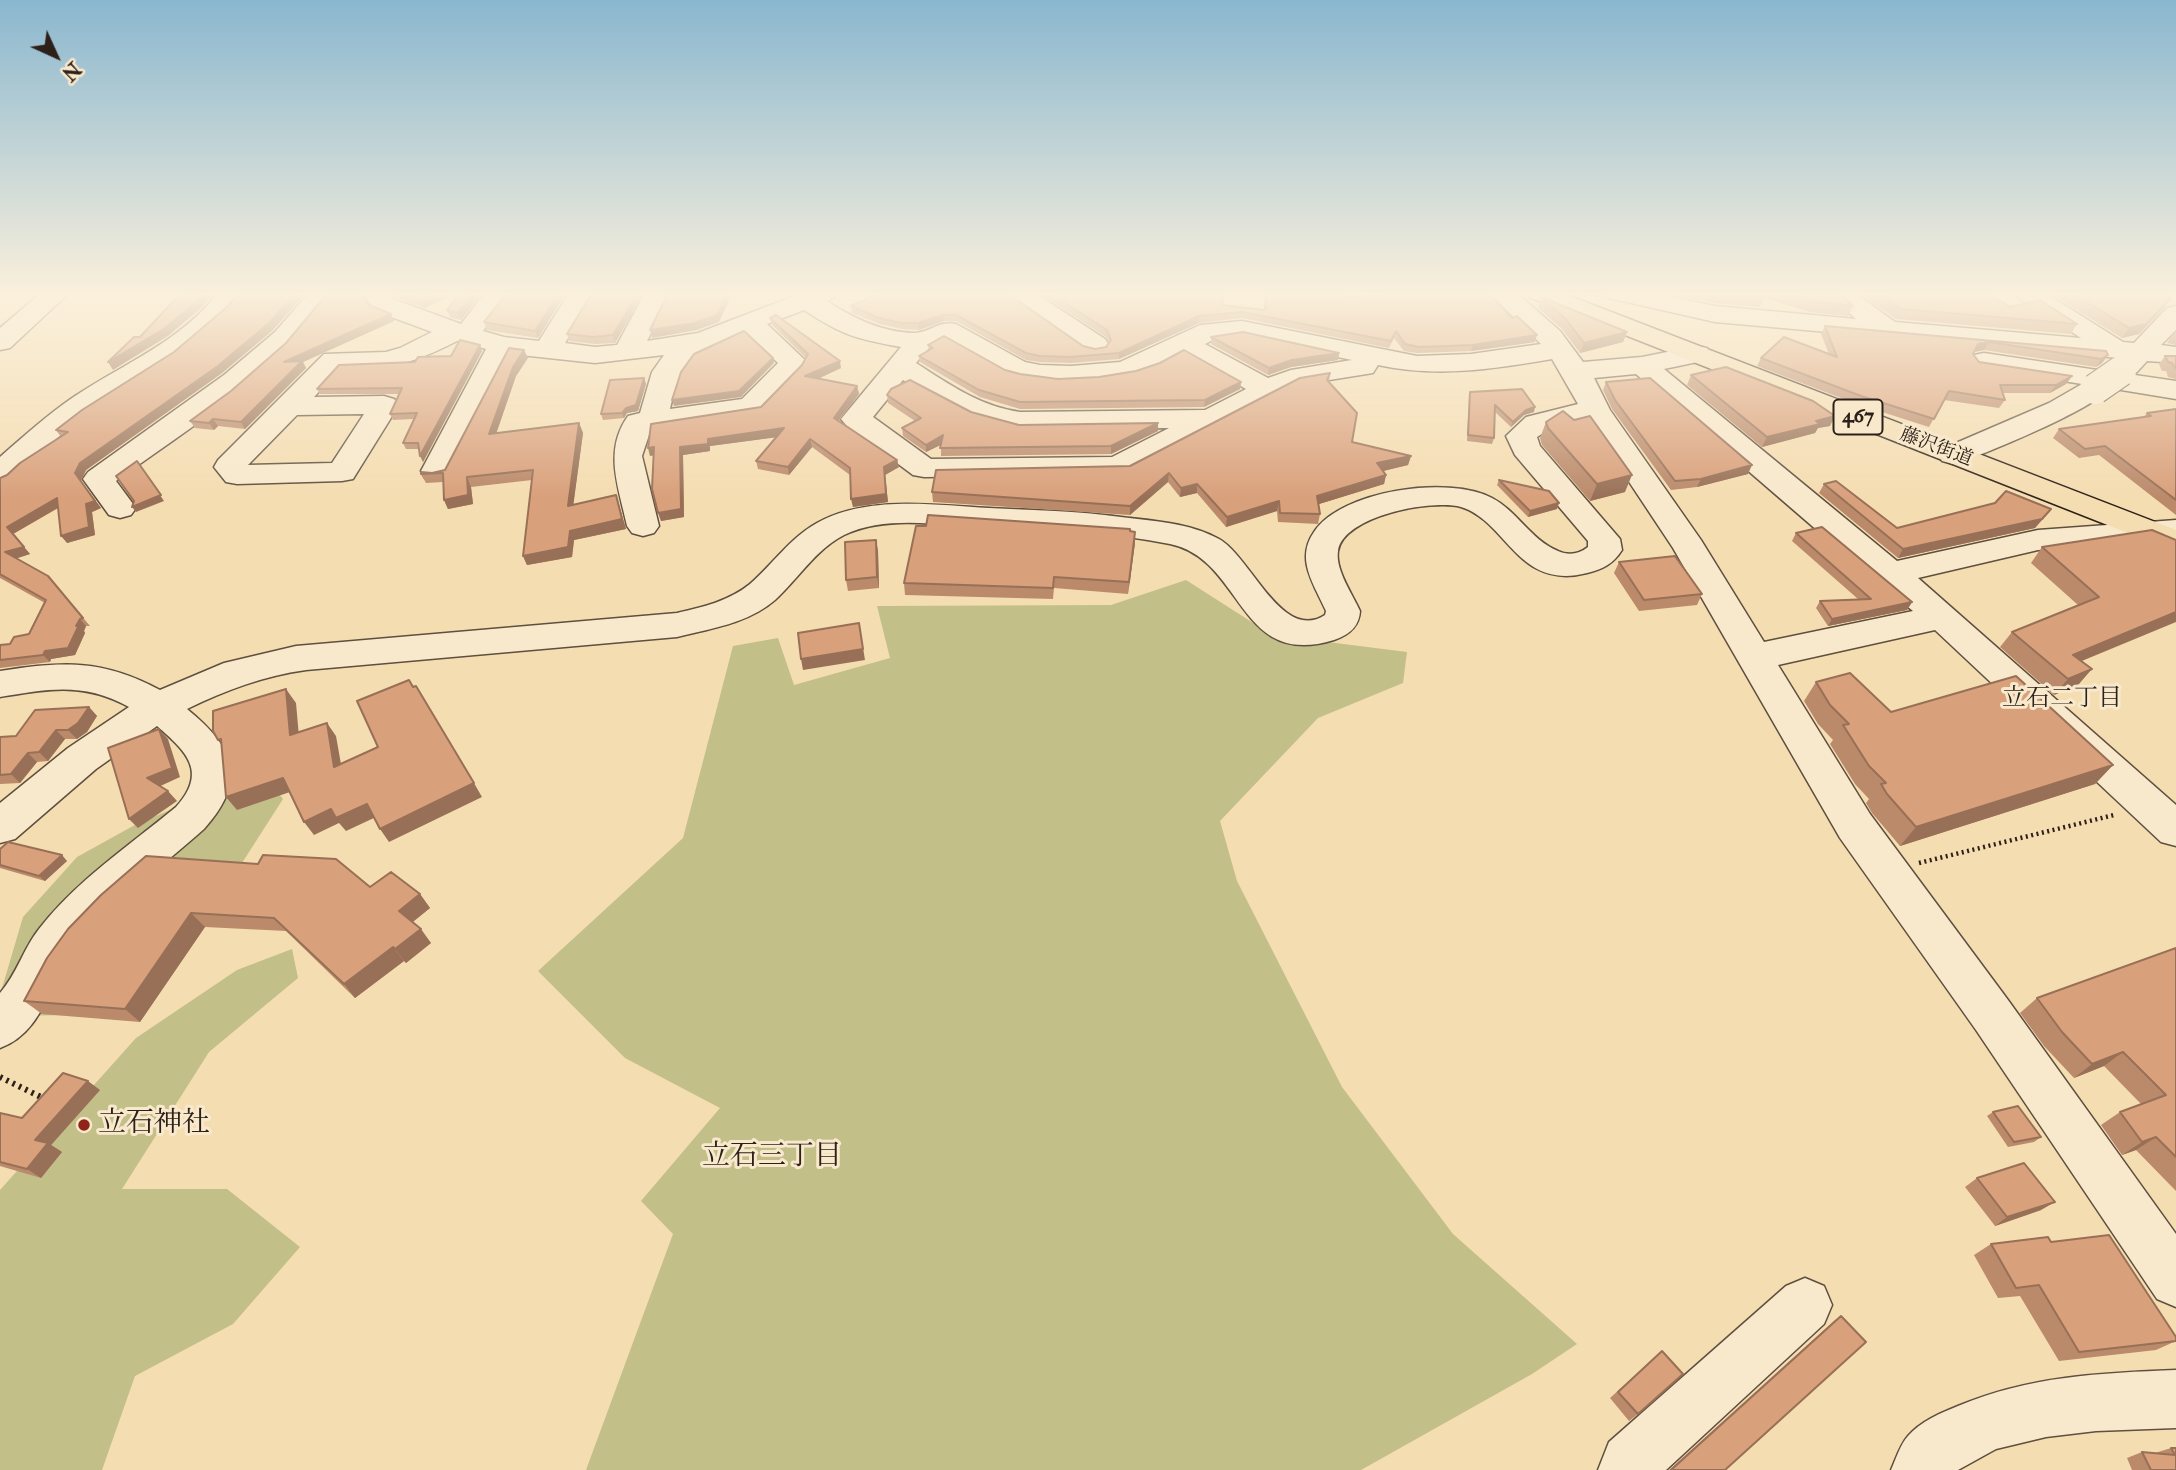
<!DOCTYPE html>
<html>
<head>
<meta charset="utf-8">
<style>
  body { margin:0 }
  #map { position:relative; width:2176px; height:1470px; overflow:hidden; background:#f5ddb2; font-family:"IM FELL Double Pica",serif }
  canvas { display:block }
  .north { position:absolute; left:21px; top:21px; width:70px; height:70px; -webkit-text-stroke:5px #f8e9cd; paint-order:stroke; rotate:135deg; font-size:19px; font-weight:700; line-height:28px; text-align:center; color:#2c2018 }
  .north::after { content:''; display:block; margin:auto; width:24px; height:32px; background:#2c2018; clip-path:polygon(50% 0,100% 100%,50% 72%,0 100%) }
</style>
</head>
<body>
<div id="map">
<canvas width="2176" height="1470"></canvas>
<div class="north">N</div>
</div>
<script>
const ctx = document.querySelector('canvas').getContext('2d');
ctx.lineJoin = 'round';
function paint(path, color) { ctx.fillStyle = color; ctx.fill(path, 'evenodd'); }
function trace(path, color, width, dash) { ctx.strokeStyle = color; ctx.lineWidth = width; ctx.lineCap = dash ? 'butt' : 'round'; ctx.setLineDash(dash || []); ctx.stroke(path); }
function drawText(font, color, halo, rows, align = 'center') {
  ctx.font = font + ' "IM FELL Double Pica","Noto Serif JP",serif'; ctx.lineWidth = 6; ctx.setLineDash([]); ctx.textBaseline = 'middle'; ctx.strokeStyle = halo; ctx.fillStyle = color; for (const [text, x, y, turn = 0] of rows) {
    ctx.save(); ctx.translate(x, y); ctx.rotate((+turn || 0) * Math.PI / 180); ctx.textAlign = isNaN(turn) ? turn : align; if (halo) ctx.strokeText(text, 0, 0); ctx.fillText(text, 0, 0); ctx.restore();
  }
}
paint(new Path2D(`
  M1186,580L1272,635L1407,652L1403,683L1318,718L1220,821L1237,881L1342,1087L1453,1234L1577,1344L1532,1374L1361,1470H586L673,1234L641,1201L720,1108L625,1058L538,971L683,838L733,646L778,638L794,685L890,658L877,606L1111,605Z
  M276,790L283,799L233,877L76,1015L0,1016V995L23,917L77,857L133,826L186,803Z
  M292,949L298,978L209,1052L122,1189H227L300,1247L233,1324L135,1376L102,1470H0V1190L136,1038L237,970Z`), '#c2bf88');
const minor = new Path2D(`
  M41,293H69L10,348L0,350V328Z
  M218,293H244C206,348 151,372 97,407C66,428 39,455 11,480L0,482V457C24,436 48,414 75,396C125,363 181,341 218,293Z
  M309,293H335C280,373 193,425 116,481L136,508L131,515L120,518L109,515L83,479L88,472L224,375L275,332Z
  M363,293H389L393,299L461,324L485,293H511L483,331L504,337L539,341L569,293H595L565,343L595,347L617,345L645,293H671L647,341L698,333L802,293H837L833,298L827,301C853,318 881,332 914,333C929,333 939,320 956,324L1025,362L1040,365L1071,366L1120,362L1200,325L1242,321L1417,356L1471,354L1541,344L1489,293H1517L1560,331L1583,362L1642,357L1697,346L1707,348L1711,354L1707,360L1664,369L1897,561L2038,530L2176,520V540L2038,550L1918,578L2176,805V846L2161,842L1935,630L1778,665L1870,814L2008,1000L2176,1234V1307L2157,1299L1976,1030L1840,838L1673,548L1588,420L1556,425L1537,437L1540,446L1620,539L1622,550C1613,564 1603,569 1587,573C1518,591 1507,521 1461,507C1432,499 1343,516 1338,551C1335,570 1353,595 1360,611C1359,627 1349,635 1334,640C1237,670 1244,559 1170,544C1111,532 1050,531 991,528C945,526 887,514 844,535C815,550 798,579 775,600C749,623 710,629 677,637L306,670C263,676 226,690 187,709C235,748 248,780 204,829C163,866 98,913 69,958C47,990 41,1033 0,1048V993C17,974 23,949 39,929C76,881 130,845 176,807C208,772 187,752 157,726L96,769L15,839L0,843V803L68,748L129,707C84,682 49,689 0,697V671C62,661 103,659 160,690L224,663L296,646L677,613C703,607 729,601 750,584C773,564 790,538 817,523C867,495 934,505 989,508C1033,510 1077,511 1121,517C1154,521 1190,523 1219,539C1251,557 1282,643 1325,615L1326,611C1314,584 1295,559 1314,532C1341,490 1450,475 1492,498C1517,511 1531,540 1558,551C1569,556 1579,554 1588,547V541L1515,455L1506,436L1526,417L1578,404L1552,359C1493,369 1437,378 1378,365L1373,373L1298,385L1129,473L1118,475L924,477L913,475L846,425L841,419L901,347C856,339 842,335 804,310L767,324L807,362L802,371L761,413L651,429L642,456L659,526L654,533L643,536L632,533L627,526C619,488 603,451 628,416L640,413L652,372L664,355L595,363L511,354L451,471L447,478L436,480L425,478L421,471L486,349L457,341C410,365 394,368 341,368L314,397L384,396L394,399L399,405L353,479L342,481L237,484L226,482L214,467L218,460L324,354L386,352L400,348L432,332L375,311ZM746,333L778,363L742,399L670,409C684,352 693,354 746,333ZM1242,337L1352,360L1291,370L1268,378L1205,344L1215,339ZM945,340C965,352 985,366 1006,374C1041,389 1115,384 1150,371C1162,367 1173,360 1184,354L1246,389L1205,410L1020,412C980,406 950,385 916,363L929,348ZM1636,374L1877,582L1913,611L1764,642L1701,540L1610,410L1594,378ZM903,380C941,405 974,423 1020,430L1169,428L1112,457L931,459L873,417ZM364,414L332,463L248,465L297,415Z
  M1005,293H1035L1105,339L1109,345L1105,351L1095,353L1085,351L1009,298Z
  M1605,293H1652L1715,306L1856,319L1826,293H1855L1895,322L2081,338L2019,298L2015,293H2045L2123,342L2134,343L2167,308L2176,306V330L2161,345L2176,347V363L2147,361L2137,372L2128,374L2176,381V399L2109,388C2100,406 1978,458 1953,464L1942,461L1938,455L1942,449L2049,403L2082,384L1974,367L1970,361L1974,355L1984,353L2124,374L2117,372L2113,366L2119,358L1715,322L1609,298Z
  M1805,1278L1824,1286L1832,1305L1824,1324L1666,1470H1598L1609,1442L1786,1286Z
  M2176,1370V1428L2096,1431L2046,1437L1996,1449L1958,1470H1891C1896,1459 1900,1445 1908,1436C1921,1421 1941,1413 1958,1406C2029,1376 2100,1373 2176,1370Z`);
const highway = new Path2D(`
  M1527,293H1562L2176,530V552L1531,298Z`);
trace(minor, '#5e4f3e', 3);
trace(highway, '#2c2018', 3);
trace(new Path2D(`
  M1919,863L2114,815`), '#2c2018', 4.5, [2, 3.5]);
trace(new Path2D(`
  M0,1077L47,1100`), '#2c2018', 6, [2.5, 4.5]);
paint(minor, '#f8e9cd');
paint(highway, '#f5ddb2');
const minorBridge = new Path2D(`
  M2095,389L2121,371`);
trace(minorBridge, '#5e4f3e', 32, []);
trace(minorBridge, '#f8e9cd', 30);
paint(new Path2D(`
  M361,293L369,305L391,314L394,321L303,362L306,368L245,429L218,426L214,430L195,428L190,421L231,391L286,343Z
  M391,293H457L424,308L395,297Z
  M460,293H482L461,320L450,317L447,310Z
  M507,293H566L538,338L487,330L484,322Z
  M644,293L615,343L595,344L569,341L567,334Z
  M1039,293H1224L1222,305L1265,310L1346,298L1535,342L1471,351L1417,353L1404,351L1394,338L1389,348L1242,318L1199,323L1119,359L1071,363L1040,362L1026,360L956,321H944L919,330L902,329L880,324L852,313L851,306L1007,294L1083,346L1095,349L1106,347L1109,342L1106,337Z
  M1568,293H1608L1606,298L1575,295Z
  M1662,293H1839L1853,306L1848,316L1810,312L1764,298L1760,307L1715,303Z
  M1858,293H1987L2010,307L2077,324L2071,334L1896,319Z
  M2049,293H2161L2164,308L2139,334L2122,338Z
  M1541,297L1627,332L1623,342L1580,353L1562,329L1538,308Z
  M770,318L841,368L818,379L857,386L859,394L839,421L897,460L899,467L885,475L888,502L853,507L850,475L812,447L789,475L758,469L756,461L776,437L710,446V451L683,455L684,517L661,521L653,455L650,456L761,407L802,365L806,358L772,325Z
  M1825,326L2108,355L2102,363L2096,367L1984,350L1974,352L1973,354L1979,362L2072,376L2066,384L2050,393H2003L2005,400L1999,408L1944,400L1929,427L1857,404L1757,366L1761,358L1829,354L1821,334Z
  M273,330L222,373L86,470L81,481L101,508L92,512L95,535L67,543L58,508L13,534L30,554L16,558L48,576L90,626H86L84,631L85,633L75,655L51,659L50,662L0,668V645L10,644L29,634L45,603L0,578V478L7,475L61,437L56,430Z
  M2176,331V345L2167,343L2173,334Z
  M1211,337L1339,353L1338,360L1291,367L1268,375L1211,344Z
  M928,345L1020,374L1058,379L1241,382L1240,389L1204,407L1020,409L980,397L920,362L919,356L929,351Z
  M482,351L423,462L419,449H406L403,443L414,419L393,420L390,414L400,394H320L317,389L415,362Z
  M2165,356H2176V379L2168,377L2166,371H2162L2159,364Z
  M528,358L516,376L496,433L579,423L583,433L573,505H619L626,529L574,540L572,557L527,565L523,556L532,480L471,487L473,504L448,509L444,500L443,482L426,483L421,474L432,473L445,470Z
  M1330,373L1329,382L1352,442L1411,456L1408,465L1383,471L1386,475L1384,484L1319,504L1320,514L1318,524L1278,522L1277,511L1226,527L1197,493L1180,497L1168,482L1130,515L933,502L932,492L1130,466Z
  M1691,375L1830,426L1818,428L1815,433L1762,447L1687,385Z
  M644,378L646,384L638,411L627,413L624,418L603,420L601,414Z
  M1606,382L1748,474L1697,487L1671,490L1612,409L1603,390Z
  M1470,392L1534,412L1524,415L1511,427L1495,412L1494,438L1492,444L1467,441L1469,397Z
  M887,395L971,412L1019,425L1158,431L1111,454L941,456V445L926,452L903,436L902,428L915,421L888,403Z
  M2176,409V515L2099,455L2079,458L2053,438L2059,429L2143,418L2147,413Z
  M1546,422L1625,492L1590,501L1542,445L1540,438Z
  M1499,480L1557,509L1528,517L1497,485Z
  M1824,484L1897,528L2044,518L2035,528L1898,558L1819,493Z
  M2152,530L2082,661L2079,684L2054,695L2000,647L2012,632L2078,605L2031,563L2042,547Z
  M1796,533L1912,602L1907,610L1828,626L1816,608L1820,601L1858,599L1792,541Z
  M876,540L878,551L879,588L848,591L846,580Z
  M1135,543L1128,594L1054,588L1053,599L905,595L904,583Z
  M1619,562L1702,594L1697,605L1639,611L1614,573Z
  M1816,682L1891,712L2113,765L2095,784L1900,846L1872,813L1866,803L1869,799L1855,784L1830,744L1833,740L1818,724L1804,701Z
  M89,707L97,716L87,732L77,739H65L48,761L37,762L20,783L0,784V737L16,736Z
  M0,849L67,861L45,881L0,868Z
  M258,864L370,887L420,894L430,908L413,922L431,943L406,963L404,961L355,998L286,931L205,927L140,1022L42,1014L24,1001Z
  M2176,948V1191L2136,1150L2122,1155L2101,1125L2120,1112L2141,1104L2104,1066L2074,1078L2044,1046L2020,1013L2037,998Z
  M100,1090L51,1145L62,1152L41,1178L0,1166V1113L22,1118Z
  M1993,1112L2041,1137L2034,1142L2008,1147L1987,1116Z
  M1977,1178L2041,1210L1995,1226L1965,1187Z
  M1991,1244L2176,1337V1341L2156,1350L2059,1361L2020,1296L1998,1298L1974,1255Z
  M1841,1316L1725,1470H1669L1835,1320Z
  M1662,1351L1638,1414L1629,1421L1610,1398Z
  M2171,1448H2176V1470H2132L2127,1458L2142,1452L2155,1453Z`), '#bb8a6b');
paint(new Path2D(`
  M205,293H215L201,308L168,336L113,370L108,362Z
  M296,293H306L273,330L222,373L86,470L81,481L101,508L92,512L95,535L67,543L61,536L86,504L75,473L80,463Z
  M439,293H457L424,308L421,301Z
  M474,293H482L461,320L458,313Z
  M559,293H566L538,338L535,331Z
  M638,293H644L615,343L613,335Z
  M728,293H733L719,322L697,330L652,338L650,330Z
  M2171,298L2164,308L2139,334L2122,338L2129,328Z
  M391,314L394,321L303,362L306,368L245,429L241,422L284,362Z
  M943,315L944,321L919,330L918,323Z
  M1199,316V323L1119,359V353Z
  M1627,332L1623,342L1580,353L1584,343Z
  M1537,335L1535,342L1471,351L1473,345Z
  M1989,342L1984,350L1973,352L1978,344Z
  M480,345L482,351L423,462L420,456Z
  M524,350L528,358L516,376L493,443L489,434L513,367Z
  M1339,353L1338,360L1291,367L1268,375L1269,368L1292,360Z
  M2108,355L2102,363L2096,367L2101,359Z
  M773,358L774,363L741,397L674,406L672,400Z
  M840,361L841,368L806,384L805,376Z
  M2072,376L2066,384L2050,393L2056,385Z
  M644,378L646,384L638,411L627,413L624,418L622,413Z
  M1241,382L1240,389L1204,407L1205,400Z
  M857,386L859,394L835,425L834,418Z
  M1535,407L1534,412L1524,415L1511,427L1513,422L1526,410Z
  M1835,416L1830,426L1818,428L1815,433L1762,447L1767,437L1816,421Z
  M213,419L218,426L214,430L209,423Z
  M579,423L583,433L572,515L568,506Z
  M1158,423V431L1111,454V446Z
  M784,428L786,436L710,446V451L683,455L684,517L661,521L658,513L680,447L708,439Z
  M943,435L944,443L926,452V445Z
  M810,439L812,447L789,475L788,467Z
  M654,447L656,455L650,456L648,448Z
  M1411,456L1408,465L1375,473L1377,463Z
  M897,460L899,467L885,475L888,502L853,507L851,499L884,467Z
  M137,461L164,501L136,512L132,507L161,495Z
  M1752,465L1748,474L1697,487L1701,479Z
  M1169,473L1168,482L1130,515V506Z
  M1386,475L1384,484L1316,505L1317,496Z
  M1632,475L1625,492L1590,501L1597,484Z
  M467,477L471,487L473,504L448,509L444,500Z
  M1197,484V493L1180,497L1181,488Z
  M616,495L626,529L574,540L572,557L527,565L523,556L570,531Z
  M57,498L63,505L13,534L7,527Z
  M1279,501L1277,511L1226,527L1227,517Z
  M1559,503L1557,509L1528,517L1530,511Z
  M2051,509L2035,528L1898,558L1903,549Z
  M1135,532V543L1128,594L1129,582Z
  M876,540L878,551L879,588L877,577Z
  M24,547L30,554L12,560L5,552Z
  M1912,602L1907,610L1828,626L1832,619Z
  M2176,612V622L2060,670L2073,655Z
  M80,619L86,626L84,631L85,633L75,655L51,659L50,662L43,655L45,651L76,626Z
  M859,623L865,660L803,670L801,659Z
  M2092,669L2079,684L2054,695L2068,679Z
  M286,689L296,703L300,748L290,735Z
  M89,707L97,716L87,732L77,739L68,730Z
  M327,723L336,736L344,781L334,767Z
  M159,729L168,739L180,777L156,788L147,778Z
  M56,730L65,739L48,761L39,752Z
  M28,753L37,762L20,783L11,774Z
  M2113,765L2095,784L1900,846L1916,827Z
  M283,778L293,791L237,810L226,797Z
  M474,783L482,797L389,842L380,829Z
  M168,791L177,801L138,828L129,819Z
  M367,804L376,817L346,831L339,823L314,835L304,822L331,809Z
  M62,855L67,861L45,881L39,876Z
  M420,894L430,908L410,924L399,911Z
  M191,913L205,927L140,1022L125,1009Z
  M421,929L431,943L406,963L395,949Z
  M393,947L404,961L355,998L344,984Z
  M2123,1052L2104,1066L2074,1078L2092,1064Z
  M88,1081L100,1090L51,1145L62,1152L41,1178L27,1169L35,1140Z
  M2156,1137L2136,1150L2122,1155L2142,1142Z
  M2055,1202L2041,1210L1995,1226L2007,1217Z`), '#987057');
const building = new Path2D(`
  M181,293H205L197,301L164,329L108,362L134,337H140Z
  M238,293H296L269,323L218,366L80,463L75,473L95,501L86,504L89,527L61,536L57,498L7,527L24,547L5,552L48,576L83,618L80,619L76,626L79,625L68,648L45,651L43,655L0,660V645L10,644L14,637L29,634L46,600L0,574V478L7,475L20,463L68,432L56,430L82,410L174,352L227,307Z
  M328,293H361L369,305L391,314L284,362L302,361L241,422L213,419L209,423L190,421L231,391L286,343Z
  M399,293H439L421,301Z
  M460,293H474L458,313L447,310Z
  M507,293H559L535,331L484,322Z
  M592,293H638L613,335L593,337L567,334Z
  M668,293H728L717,315L695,323L650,330Z
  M879,293H1007L1083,346L1095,349L1106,347L1111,340L1107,330L1049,293H1224L1222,305L1265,310L1266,293H1345L1346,298L1393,293H1489L1512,318L1517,316L1537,335L1473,345L1419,347L1405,344L1396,331L1391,341L1242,312L1199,316L1119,353L1071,357L1040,356L1026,353L956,315H943L918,323H901L879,318L851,306Z
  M1715,293H1763L1764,297L1720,293Z
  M1783,293H1839L1853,306L1815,302Z
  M1877,293H1987L2010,307L2040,300L2077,324L1901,309Z
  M2072,293H2161L2171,298L2146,324L2129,328Z
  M1541,297L1627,332L1584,343L1565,318Z
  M776,315L840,361L805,376L857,386L834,418L897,460L884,467L886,494L851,499L850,468L810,439L788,467L756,461L784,428L708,439V444L680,447L681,509L658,513L652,489L654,447L648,448L651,424L761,407L802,365L808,354L770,318Z
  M1825,326L2106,351L2108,355L2101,359L1989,342L1978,344L1973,354L1979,362L2072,376L2056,385H2000L2005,400L1949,391L1934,419L1861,396L1761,358L1784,337L1837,357Z
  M744,331L773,358L739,391L672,400L681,372L694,354Z
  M1243,332L1339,353L1292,360L1269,368L1211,337Z
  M944,336L1005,370L1020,374L1058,379L1099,377L1136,371L1160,363L1184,350L1241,382L1205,400L1020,402L979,390L919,356L933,348L928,345Z
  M460,340L480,345L420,456L418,443H403L417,413L390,414L402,388L317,389L339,365L415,362L418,357L451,356Z
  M509,348L524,350L513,367L489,434L579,423L568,506L616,495L622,519L570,531L568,547L523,556L533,470L467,477L468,495L444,500L443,473L421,474V472L432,473L445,470Z
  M2165,356H2176V369L2172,363L2168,362Z
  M1726,367L1813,401L1835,416L1816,421L1820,424L1767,437L1691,375Z
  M1330,373L1327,380L1357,413L1352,442L1411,456L1377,463L1386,475L1317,496L1320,514L1280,513L1279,501L1227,517L1197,484L1181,488L1169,473L1130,506L932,492L936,470L1130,466L1300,378Z
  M644,378L636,405L626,408L622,413L601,414L610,380Z
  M1650,378L1752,465L1701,479L1675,481L1615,400L1606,382Z
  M910,380L971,412L1019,425L1158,423L1111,446L940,448L943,435L926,445L902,428L921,418L887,395L891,389Z
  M1522,389L1535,407L1526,410L1513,422L1495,405L1494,438L1468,435L1470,392Z
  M2176,409V500L2105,446L2085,449L2059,429L2151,416L2147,413Z
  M1563,411L1574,420L1590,416L1632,475L1597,484L1548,428L1546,422Z
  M137,461L161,495L132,507L134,501L116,476Z
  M1499,480L1549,491L1559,503L1530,511Z
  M1836,481L1897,528L1995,503L2006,491L2051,509L2042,519L1903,549L1824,484Z
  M928,515L1130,529V531L1135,532L1129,582L1054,577L1053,588L904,583L916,526H926Z
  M1822,527L1912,602L1832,619L1820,601L1871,599L1796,533Z
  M2152,530L2176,540V612L2073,655L2092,669L2068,679L2012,632L2099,597L2042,547Z
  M876,540L877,577L846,580L845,542Z
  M1675,556L1702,594L1644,600L1619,562Z
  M859,623L863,649L801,659L798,633Z
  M1850,673L1891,712L2016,676L2113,765L1916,827L1887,794L1881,784L1886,783L1869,766L1843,725L1849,724L1830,705L1816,682Z
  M409,680L413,687L416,686L474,783L380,829L367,804L336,818L331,809L304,822L283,778L226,797L221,739L218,740L213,731V711L286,689L290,735L327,723L334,767L378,747L357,701Z
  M89,707L78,723L68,730H56L39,752L28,753L11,774L0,775V737L16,736L35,710Z
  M159,729L172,768L147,778L168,791L129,819L108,748Z
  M8,842L62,855L39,876L0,865V849Z
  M263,855L336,859L370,887L391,872L420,894L399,911L421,929L395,949L393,947L344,984L274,918L191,913L125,1009L24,1001L47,958L68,929L101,895L146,856L258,864Z
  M2176,948V1157L2156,1137L2142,1142L2120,1112L2166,1095L2123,1052L2092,1064L2062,1032L2037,998Z
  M63,1073L88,1081L35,1140L48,1143L27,1169L0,1162V1113L22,1118Z
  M2018,1106L2041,1137L2014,1142L1993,1112Z
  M2024,1163L2055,1202L2007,1217L1977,1178Z
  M2109,1235L2176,1337V1341L2079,1352L2039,1285L2016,1288L1991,1244L2048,1237L2051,1242Z
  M1841,1316L1866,1342L1725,1470H1671Z
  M1662,1351L1683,1374L1638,1414L1618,1392Z
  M2171,1448H2176V1470H2151L2142,1452L2175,1455Z`);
paint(building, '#d9a07c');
trace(building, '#987057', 2);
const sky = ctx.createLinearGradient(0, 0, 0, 498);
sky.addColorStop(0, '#8ab7cf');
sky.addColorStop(0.59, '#faf0dc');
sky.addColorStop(1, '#faf0dc00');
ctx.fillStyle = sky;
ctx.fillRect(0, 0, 2176, 498);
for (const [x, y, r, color] of [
  [84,1125,7,"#8f2418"]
]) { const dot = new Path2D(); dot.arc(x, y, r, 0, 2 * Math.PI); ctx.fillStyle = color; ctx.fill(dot); trace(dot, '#f8e9cd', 2.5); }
drawText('19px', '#2c2018', '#f8e9cd', [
  ["藤沢街道",1936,448,21]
]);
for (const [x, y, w] of [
  [1858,417,49]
]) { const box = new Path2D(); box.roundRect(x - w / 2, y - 17.5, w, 35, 5); ctx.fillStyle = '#f8e9cd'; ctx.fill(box); trace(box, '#2c2018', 2); }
drawText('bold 21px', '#2c2018', null, [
  ["467",1858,417]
]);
drawText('24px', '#2c2018', '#f8e9cd', [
  ["立石二丁目",2062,700]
]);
drawText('28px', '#2c2018', '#f8e9cd', [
  ["立石神社",98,1125]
], 'left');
drawText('28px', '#2c2018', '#f8e9cd', [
  ["立石三丁目",772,1158]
]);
</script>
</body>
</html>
